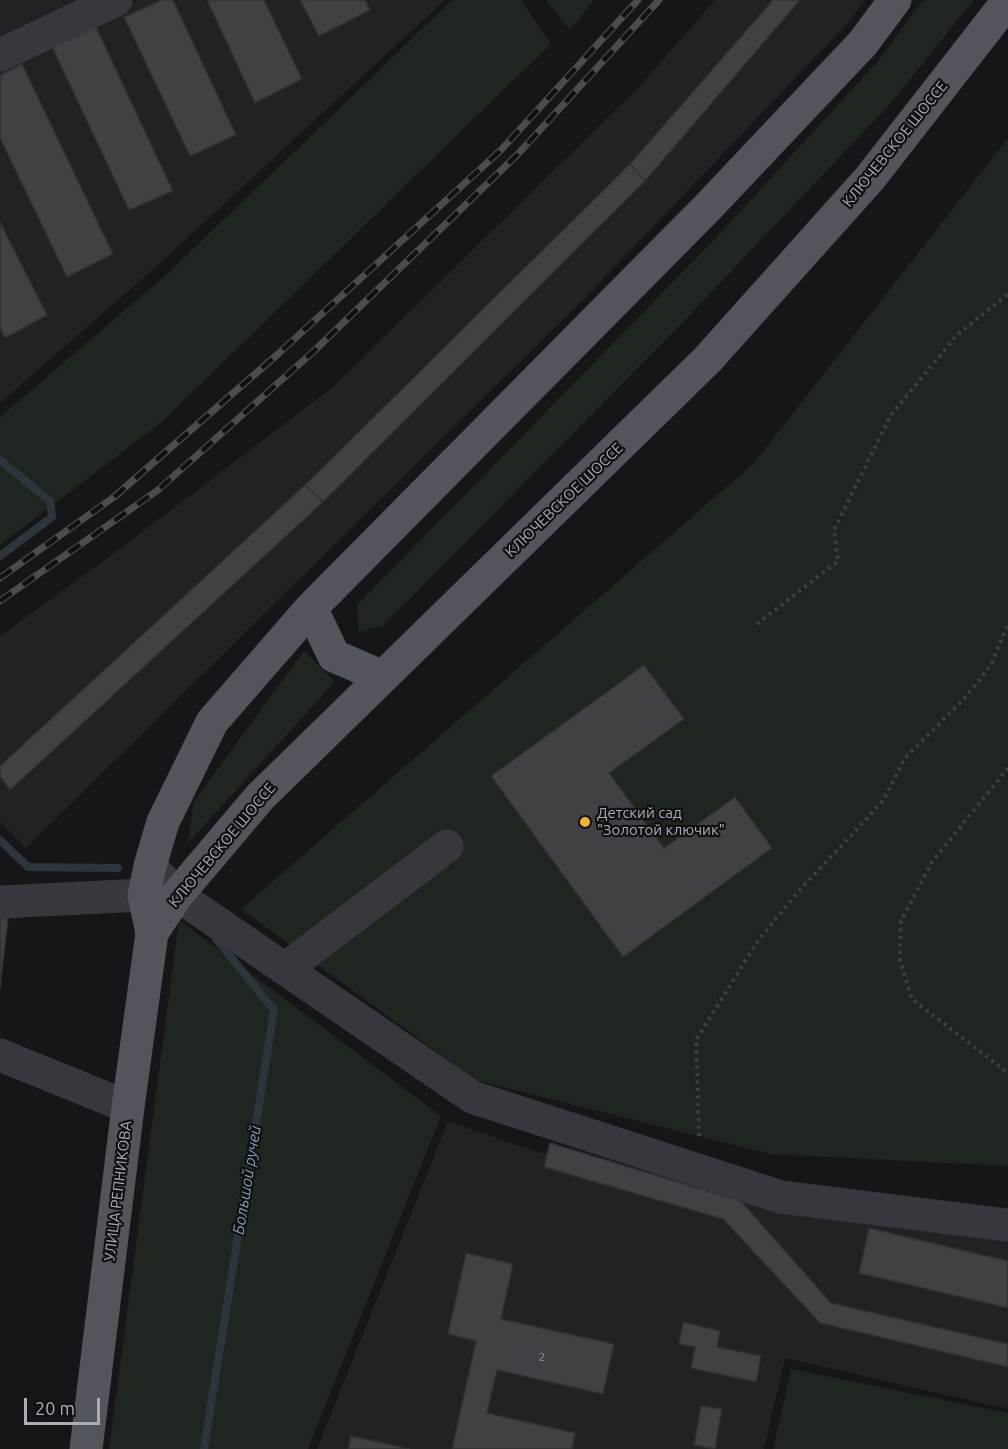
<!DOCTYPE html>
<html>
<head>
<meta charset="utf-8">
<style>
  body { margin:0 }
  #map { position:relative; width:1008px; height:1449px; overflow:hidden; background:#161618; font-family:Ubuntu,sans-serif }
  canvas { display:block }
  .scale { position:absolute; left:24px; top:1398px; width:76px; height:27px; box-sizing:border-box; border:3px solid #a8adb8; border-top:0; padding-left:8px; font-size:18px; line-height:21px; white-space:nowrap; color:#a8adb8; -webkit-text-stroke:4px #111113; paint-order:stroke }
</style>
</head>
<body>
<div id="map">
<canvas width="1008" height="1449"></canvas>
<div class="scale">20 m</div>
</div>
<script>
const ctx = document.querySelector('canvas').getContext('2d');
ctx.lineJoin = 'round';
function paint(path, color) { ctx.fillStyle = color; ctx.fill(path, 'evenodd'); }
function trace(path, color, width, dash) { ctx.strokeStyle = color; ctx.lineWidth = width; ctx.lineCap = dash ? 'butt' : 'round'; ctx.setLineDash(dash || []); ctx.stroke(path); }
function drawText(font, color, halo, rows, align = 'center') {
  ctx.font = font + ' Ubuntu,sans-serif'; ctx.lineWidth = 4.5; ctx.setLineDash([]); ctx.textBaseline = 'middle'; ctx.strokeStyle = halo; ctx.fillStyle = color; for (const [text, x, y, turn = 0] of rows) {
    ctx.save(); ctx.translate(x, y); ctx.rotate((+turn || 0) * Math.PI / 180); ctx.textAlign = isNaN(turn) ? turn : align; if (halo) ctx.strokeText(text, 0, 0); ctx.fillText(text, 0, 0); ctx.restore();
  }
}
paint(new Path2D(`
  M0,0H94L0,43Z
  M137,0H445L157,266L0,403V65Z
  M715,0H865L848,23L582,301L26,848L0,822V636L109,557L333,387L639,87Z
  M448,1121L534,1151L845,1218L1008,1238V1409L785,1358L764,1449H317Z`), '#222225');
paint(new Path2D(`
  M452,0H521L551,44L162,422L0,545V417L166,275Z
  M546,0H594L570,30Z
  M923,0H974L890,104L686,319L383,626L359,632L357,605L711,243L878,61Z
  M1008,138V1166L770,1154L475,1080L241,909L754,463Z
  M304,651L335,682L188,843L194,801Z
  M179,920L441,1116L308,1449H109Z
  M791,1369L1008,1413V1449H773Z`), '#1e261f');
trace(new Path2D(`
  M0,460L50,501L52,517L0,556
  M0,840L28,867L118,868
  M204,1449L274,1010L216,939`), '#2c353c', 8);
const building = new Path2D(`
  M162,0H173L236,135L190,156L124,17Z
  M207,0H264L302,79L255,103Z
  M300,0H365L370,10L319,36Z
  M773,0H800L645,181L630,164Z
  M96,27L173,191L129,210L52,47Z
  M22,64L113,254L67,277L0,138V75Z
  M630,164L645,181L323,502L305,485Z
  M0,222L47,315L5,338L0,327Z
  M305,485L323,502L10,790L0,776V766Z
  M644,665L684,719L609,773L664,848L735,797L772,848L623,957L491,776Z
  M0,918L8,919L0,988Z
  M550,1143L741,1201L831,1303L1008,1344V1367L820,1323L723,1219L544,1167Z
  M869,1228L1008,1261V1308L859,1273Z
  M466,1253L513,1264L501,1319L614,1344L603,1394L497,1370L487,1413L575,1433L572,1449H452L476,1341L448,1334Z
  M683,1322L720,1331L717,1347L761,1356L756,1382L691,1368L695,1347L679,1344Z
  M701,1406L722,1409L715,1449L694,1445Z
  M351,1436L410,1449H348Z`);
paint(building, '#404145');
trace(building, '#303034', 1.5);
trace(new Path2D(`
  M757,624L838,561L834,530L891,415L957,335L1008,294
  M1008,768L932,862L901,921L900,960L912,999L1008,1073
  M699,1136L696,1040L759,939L798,892L883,801L905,758L963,700L991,665L1008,624`), '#3d3f44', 4, [3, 4.5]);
trace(new Path2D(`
  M0,55L116,0
  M150,866L177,895L472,1097L781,1197L1008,1225
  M0,902L144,895
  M285,969L447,846
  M0,1055L128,1107`), '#37383d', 33);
trace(new Path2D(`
  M311,608L334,656L383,677
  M152,933L177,895L260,797L708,359L870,178L1008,1
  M86,1449L128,1107L152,933L144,895L150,866L163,822L212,722L311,608L707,208L863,43L895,0`), '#53555c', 33);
const rail = new Path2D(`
  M0,578L114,497L278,354L501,150L638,0
  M0,601L158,490L314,351L518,154L659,0`);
trace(rail, '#4a4c52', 7);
trace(rail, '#111113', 4.5, [14]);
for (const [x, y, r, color] of [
  [585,822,6,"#f2b134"]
]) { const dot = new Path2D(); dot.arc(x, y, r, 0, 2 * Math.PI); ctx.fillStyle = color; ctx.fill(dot); trace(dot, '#111113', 2); }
drawText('12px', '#8e929b', null, [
  ["2",542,1357]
]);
drawText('15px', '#a8adb8', '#111113', [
  ["КЛЮЧЕВСКОЕ ШОССЕ",895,144,-51],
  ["КЛЮЧЕВСКОЕ ШОССЕ",564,500,-44],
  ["КЛЮЧЕВСКОЕ ШОССЕ",222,845,-50],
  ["УЛИЦА РЕПНИКОВА",118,1191,-83]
]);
drawText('15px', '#a8adb8', '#111113', [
  ["Детский сад",597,813],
  ["\"Золотой ключик\"",597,830]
], 'left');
drawText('italic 16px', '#7f9bb3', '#111113', [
  ["Большой ручей",247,1180,-81]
]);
</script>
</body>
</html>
